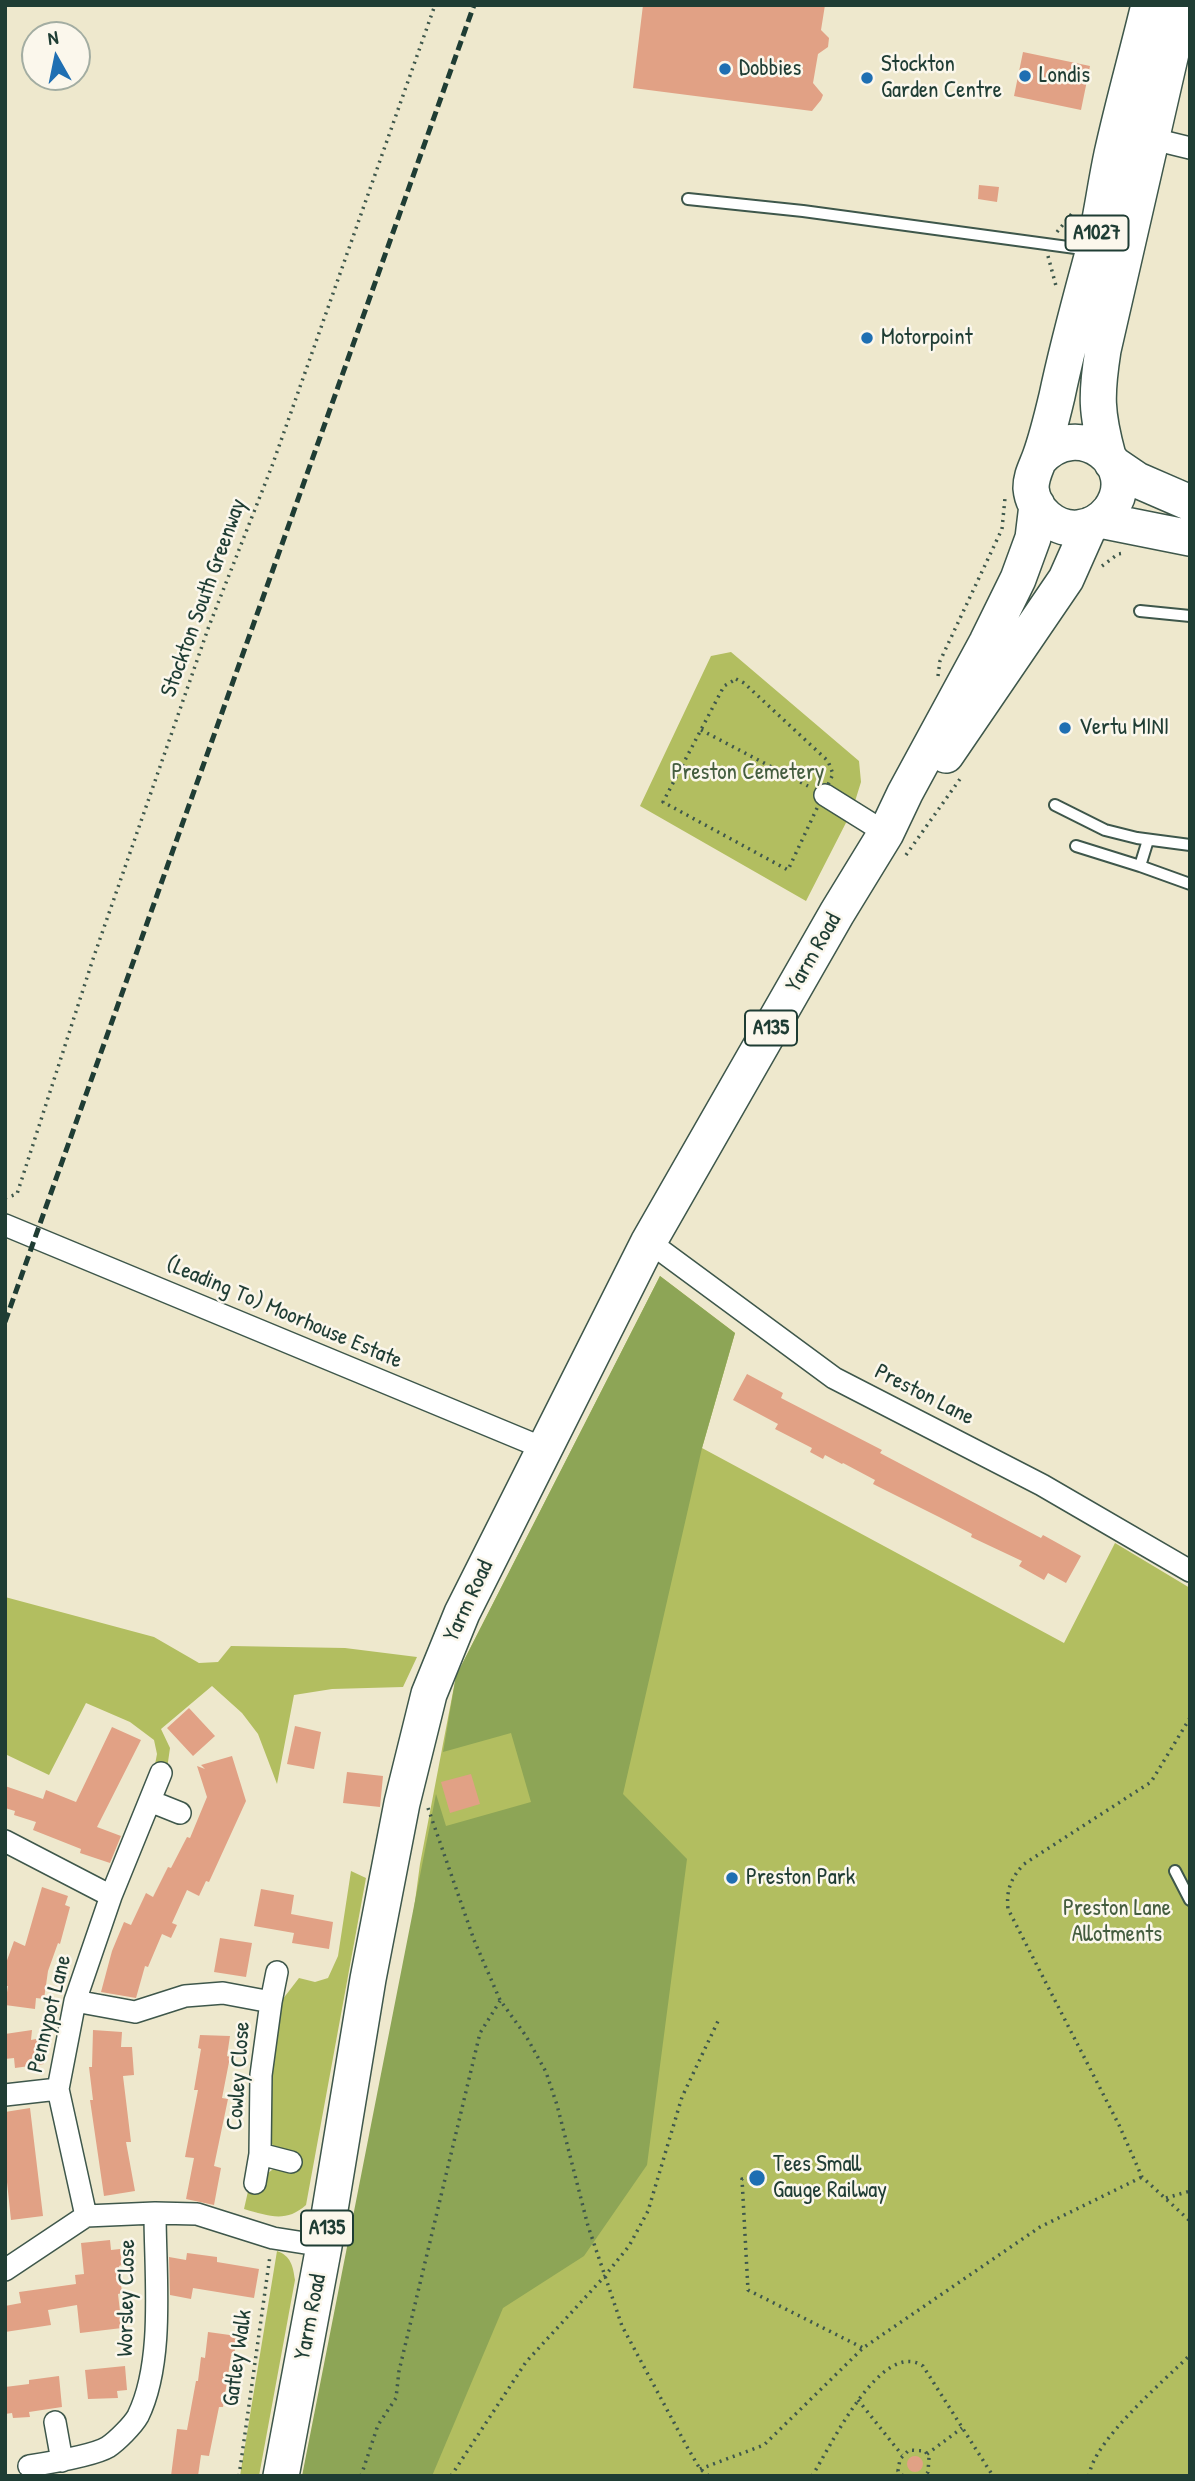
<!DOCTYPE html>
<html>
<head>
<meta charset="utf-8">
<style>
  body { margin:0 }
  #map { position:relative; width:1195px; height:2481px; overflow:hidden; background:#eee8cd; font-family:"Patrick Hand",sans-serif }
  canvas { display:block }
  .frame { position:absolute; inset:0; border:7px solid #1f3d34; pointer-events:none }
  .north { position:absolute; left:21px; top:21px; width:70px; height:70px; box-sizing:border-box; background:#fbf7ec; border:2px solid #a3ada2; border-radius:50%; rotate:351deg; font-size:19px; font-weight:700; line-height:28px; text-align:center; color:#1f3d34 }
  .north::after { content:''; display:block; margin:auto; width:24px; height:32px; background:#1f6fb2; clip-path:polygon(50% 0,100% 100%,50% 72%,0 100%) }
</style>
</head>
<body>
<div id="map">
<canvas width="1195" height="2481"></canvas>
<div class="frame"></div>
<div class="north">N</div>
</div>
<script>
const ctx = document.querySelector('canvas').getContext('2d');
ctx.lineJoin = 'round';
function paint(path, color) { ctx.fillStyle = color; ctx.fill(path, 'evenodd'); }
function trace(path, color, width, dash) { ctx.strokeStyle = color; ctx.lineWidth = width; ctx.lineCap = dash ? 'butt' : 'round'; ctx.setLineDash(dash || []); ctx.stroke(path); }
function drawText(font, color, halo, rows, align = 'center') {
  ctx.font = font + ' "Patrick Hand",sans-serif'; ctx.lineWidth = 5; ctx.setLineDash([]); ctx.textBaseline = 'middle'; ctx.strokeStyle = halo; ctx.fillStyle = color; for (const [text, x, y, turn = 0] of rows) {
    ctx.save(); ctx.translate(x, y); ctx.rotate((+turn || 0) * Math.PI / 180); ctx.textAlign = isNaN(turn) ? turn : align; if (halo) ctx.strokeText(text, 0, 0); ctx.fillText(text, 0, 0); ctx.restore();
  }
}
paint(new Path2D(`
  M731,652L859,761L861,782L852,811L806,901L640,806L711,656Z
  M660,1276L735,1333L702,1448L1064,1643L1115,1543L1190,1588V2476H313L399,2020L420,1864L456,1676Z
  M5,1597L154,1637L199,1663L218,1662L231,1646L345,1648L417,1657L403,1687L332,1689L294,1695L277,1784L258,1734L242,1713L212,1686L161,1729L170,1748L166,1776L154,1770L157,1754L154,1740L130,1722L86,1703L49,1775L5,1754Z
  M351,1871L366,1878L306,2205C286,2223 269,2216 244,2209L249,2187L276,2167L274,2148L271,2142L269,2058L279,2004L299,1978L315,1982L328,1978L338,1956Z
  M277,2251C291,2256 293,2266 295,2280L259,2476H240Z`), '#b2be60');
paint(new Path2D(`
  M660,1276L735,1333L702,1448L623,1794L687,1859L647,2165L584,2256L503,2308L432,2476H302L436,1794L446,1826L531,1802L511,1733L443,1752L456,1676Z`), '#8da556');
paint(new Path2D(`
  M643,5H825L821,30L829,38L828,47L818,54L813,83L823,95L821,100L812,111L633,88Z
  M1023,52L1090,66L1081,110L1014,96Z
  M979,185L999,187L997,202L978,199Z
  M747,1374L783,1393L781,1398L882,1450L880,1453L1041,1538L1043,1535L1081,1556L1066,1583L1048,1573L1044,1580L1019,1566L1022,1561L971,1537L972,1534L939,1517L873,1484L875,1480L843,1463L842,1464L825,1455L823,1459L810,1452L812,1448L775,1429L778,1424L733,1400Z
  M189,1708L215,1736L193,1756L167,1728Z
  M295,1726L321,1732L314,1769L287,1764Z
  M112,1727L141,1740L97,1827L121,1836L110,1863L80,1853L81,1849L33,1830L36,1822L14,1815L15,1811L5,1808V1786L43,1799L46,1790L76,1802Z
  M232,1756L246,1801L209,1882L206,1881L199,1896L187,1890L172,1923L177,1925L171,1938L162,1934L148,1967L145,1966L136,1998L101,1992L112,1951L124,1922L131,1925L146,1893L153,1897L168,1867L171,1868L187,1837L190,1838L207,1797L197,1766L205,1769L201,1765Z
  M347,1772L383,1776L380,1807L343,1803Z
  M471,1774L480,1804L450,1813L441,1782Z
  M42,1887L68,1896L65,1905L70,1907L60,1944L58,1943L48,1971L44,1999L36,1998L35,2009L5,2005L8,1986H5V1966L14,1941L25,1946Z
  M261,1889L294,1895L291,1914L333,1922L329,1949L292,1943L294,1933L254,1926Z
  M220,1938L252,1943L246,1977L214,1972Z
  M32,2030L31,2040L41,2038L44,2064L15,2068L14,2058L5,2059V2034Z
  M93,2030L122,2032L121,2047H132L134,2075L123,2076L131,2142H126L135,2191L104,2196L90,2100H93L89,2067H92Z
  M200,2035L230,2036L227,2056L230,2057L222,2098L228,2099L214,2166L221,2168L214,2205L186,2199L194,2158L185,2157L198,2090H194L201,2049L198,2048Z
  M30,2108L43,2216L11,2220L5,2163V2112Z
  M110,2240L111,2250L120,2249L122,2265L119,2266L122,2293L118,2294L122,2328L80,2333L77,2305L48,2310L51,2325L5,2332V2306L21,2303L19,2292L76,2284L75,2275L84,2274L81,2243Z
  M187,2253L217,2257V2262L259,2269L254,2298L193,2288L191,2299L170,2295L169,2257L186,2260Z
  M208,2332L237,2336L234,2356H231L223,2407H219L209,2456L201,2455L198,2476H171L177,2429L187,2430L196,2381H198L201,2357L205,2358Z
  M125,2366L127,2390L117,2391L118,2398L88,2399L85,2370Z
  M59,2376L62,2407L29,2412L30,2417L13,2418L12,2413L5,2414V2387L29,2384V2380Z
  M907 2464a8 8 0 1 1 16 0a8 8 0 1 1-16 0Z`), '#e1a185');
const lane = new Path2D(`
  M688,199L803,211L1090,250
  M1140,611L1190,616
  M1055,805L1105,830L1137,838L1190,845
  M1148,840L1140,866L1190,884
  M1076,846L1140,866
  M1175,1871L1190,1900`);
const street = new Path2D(`
  M1153,139L1190,148
  M825,795L886,833
  M5,1225L543,1448
  M648,1243L663,1252L834,1378L1042,1485L1190,1571
  M161,1773L111,1896L75,2001L58,2089L86,2216L155,2213L197,2214L273,2238L324,2246
  M150,1801L180,1813
  M5,1841L111,1896
  M75,2001L135,2012L185,1996L223,1993L271,2002L261,2075L260,2154L255,2183
  M271,2002L277,1972
  M5,2095L58,2089
  M260,2154L291,2162
  M5,2270L86,2216
  M55,2422L62,2461
  M29,2466C48,2463 93,2456 108,2447C117,2441 133,2425 138,2416C165,2361 155,2273 155,2213`);
const primary = new Path2D(`
  M1108,456C1096,412 1096,395 1103,350L1182,5
  M1039,460C1078,415 1143,465 1110,510C1102,520 1091,527 1078,528C1055,530 1033,511 1031,488C1031,476 1036,468 1040,457C1047,438 1052,417 1057,396C1067,348 1080,301 1093,253C1101,220 1105,187 1112,154C1123,104 1137,55 1149,5
  M1112,463L1137,480L1190,503
  M1100,520L1190,538
  M946,755L1066,579L1090,525
  M281,2476L324,2246L368,1979L402,1803L429,1694L462,1613L648,1243L837,913L886,833L905,793L987,642L1018,579L1033,538L1037,505`);
trace(lane, '#3e574b', 14);
trace(street, '#3e574b', 24);
trace(primary, '#3e574b', 38);
trace(new Path2D(`
  M1057,232L1074,211
  M1048,256L1056,286
  M1102,566L1118,554L1125,553
  M938,676L940,661L1002,529L1005,498
  M736,679L744,683L828,761L833,774L788,870L663,802L724,686Z
  M701,730L808,786
  M906,855L960,779
  M5,1198L17,1194L93,959L209,626L272,466L435,5
  M1190,1718L1151,1782L1024,1864C1011,1878 1006,1890 1008,1909L1119,2125L1142,2177L1190,2221
  M428,1808L474,1940L500,2000L526,2036L546,2072L557,2105L588,2226L622,2326L686,2445L700,2469L709,2476
  M757,2178L742,2179L748,2290L863,2348
  M1166,2198L1190,2191
  M858,2400L902,2455
  M927,2454L962,2428
  M700,2469L764,2445L863,2348L1040,2227L1142,2177
  M239,2476L270,2256
  M361,2476L378,2425L396,2398L399,2371L480,2033L500,2001
  M451,2476L526,2362L604,2277L629,2246L648,2211L682,2097L719,2019
  M812,2476C830,2448 881,2338 923,2366L993,2476
  M903,2476L898,2471L900,2459L909,2450L925,2451L929,2457L928,2472L925,2476
  M1089,2476C1093,2441 1164,2381 1190,2355`), '#3e574b', 3.5, [2, 5]);
trace(lane, '#fff', 10);
trace(street, '#fff', 21);
trace(primary, '#fff', 35);
trace(new Path2D(`
  M5,1322L474,5`), '#1f3d34', 5, [10, 5]);
for (const [x, y, r, color] of [
  [725,69,7,"#1f6fb2"],
  [1025,76,7,"#1f6fb2"],
  [867,78,7,"#1f6fb2"],
  [867,338,7,"#1f6fb2"],
  [1065,728,7,"#1f6fb2"],
  [732,1878,7,"#1f6fb2"],
  [757,2178,9,"#1f6fb2"]
]) { const dot = new Path2D(); dot.arc(x, y, r, 0, 2 * Math.PI); ctx.fillStyle = color; ctx.fill(dot); trace(dot, '#fbf7ec', 2.5); }
for (const [x, y, w] of [
  [1097,233,63],
  [771,1028,52],
  [327,2228,52]
]) { const box = new Path2D(); box.roundRect(x - w / 2, y - 17.5, w, 35, 5); ctx.fillStyle = '#fbf7ec'; ctx.fill(box); trace(box, '#1f3d34', 2); }
drawText('bold 21px', '#1f3d34', null, [
  ["A1027",1097,233],
  ["A135",771,1028],
  ["A135",327,2228]
]);
drawText('23px', '#1f3d34', '#fbf7ec', [
  ["Stockton",881,65],
  ["Garden Centre",881,91],
  ["Dobbies",739,69],
  ["Londis",1039,76],
  ["Motorpoint",881,338],
  ["Vertu MINI",1079,728],
  ["Preston Park",746,1878],
  ["Tees Small",773,2165],
  ["Gauge Railway",773,2191]
], 'left');
drawText('23px', '#1f3d34', '#fbf7ec', [
  ["Stockton South Greenway",204,598,-70],
  ["Yarm Road",814,953,-60],
  ["(Leading To) Moorhouse Estate",284,1313,23],
  ["Preston Lane",924,1395,27],
  ["Yarm Road",469,1601,-65],
  ["Pennypot Lane",50,2014,-76],
  ["Cowley Close",239,2076,-86],
  ["Worsley Close",127,2298,-89],
  ["Yarm Road",311,2317,-79],
  ["Gatley Walk",238,2358,-82]
]);
drawText('23px', '#445d3f', '#fbf7ec', [
  ["Preston Cemetery",748,773],
  ["Preston Lane",1117,1909],
  ["Allotments",1117,1935]
]);
</script>
</body>
</html>
